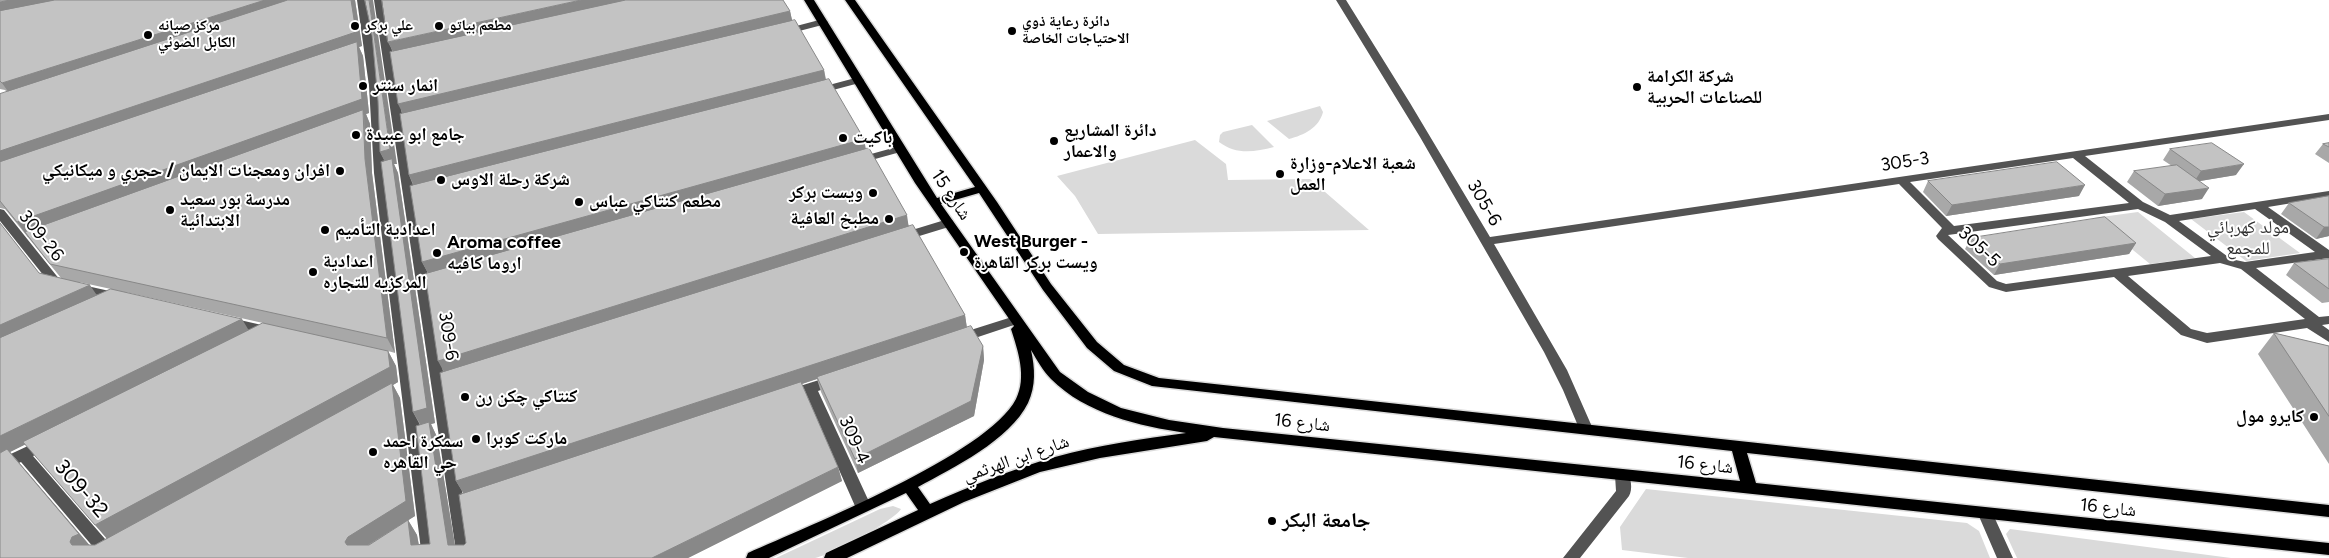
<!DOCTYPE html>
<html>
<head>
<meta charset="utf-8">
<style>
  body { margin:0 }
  canvas { display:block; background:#fff }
</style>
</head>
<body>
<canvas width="2329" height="558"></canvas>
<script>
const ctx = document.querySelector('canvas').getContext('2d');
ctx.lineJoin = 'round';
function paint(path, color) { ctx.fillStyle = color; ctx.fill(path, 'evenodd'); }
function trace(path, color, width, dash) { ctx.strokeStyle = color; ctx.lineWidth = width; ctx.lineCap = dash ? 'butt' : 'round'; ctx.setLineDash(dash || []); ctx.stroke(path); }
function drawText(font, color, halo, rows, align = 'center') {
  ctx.font = font + ' Figtree,"Noto Naskh Arabic",sans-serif'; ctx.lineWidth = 4; ctx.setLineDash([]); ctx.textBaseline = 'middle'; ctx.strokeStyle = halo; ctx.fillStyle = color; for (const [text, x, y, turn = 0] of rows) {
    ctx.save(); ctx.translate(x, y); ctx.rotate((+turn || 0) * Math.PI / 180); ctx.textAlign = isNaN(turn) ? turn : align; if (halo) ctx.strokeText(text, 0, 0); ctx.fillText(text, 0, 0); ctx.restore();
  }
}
paint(new Path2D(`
  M1320,106L1323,112C1319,128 1304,135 1289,139L1267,121Z
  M1252,125L1274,147C1254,152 1236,155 1219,142L1220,135L1223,132Z
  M1195,140L1226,164L1228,180L1310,179L1369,230L1098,234L1075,196L1057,176Z
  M2138,212L2195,258L2150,264L2094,218Z
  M2244,212L2300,253L2246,261L2191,219Z
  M1646,489L1967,523L1979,531L1990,558H1688L1622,550L1620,527Z
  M893,506L901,509C894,521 829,556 815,558C802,558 788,558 776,558L880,509Z
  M2010,529L2231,558H2017L2006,534Z`), '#dadada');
const major = new Path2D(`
  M804,0H814L937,198L975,187L845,0H855L997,202L1051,284L1097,342L1124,365L1159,378L2329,505V517L1747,453L1756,483L2329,543V555L1214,437L1207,441L1100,458L1040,472L964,502L847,558H824L826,553L918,510L906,493L769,558H746L748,553C808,526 988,454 1016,399C1027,377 1018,351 1011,329L1014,326L915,183ZM979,193L1043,290L1087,348L1114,371L1152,386L1732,451L1740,481L1223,428L1169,420L1121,408L1088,392L1060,372L941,204ZM1031,350C1037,360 1043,371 1051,379C1086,414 1139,426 1186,433C1143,439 1098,445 1055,457C1012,469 971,486 930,504L918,487C953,468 1010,440 1028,403C1036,386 1035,368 1031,350Z`);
trace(major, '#dbdbdb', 3);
paint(new Path2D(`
  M357,0H367L379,86L386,173L438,558H422L374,173L369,86Z
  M374,0H384L463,497L476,493L481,495L483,499L481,503L465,509L473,558H457Z
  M1336,0H1346L1410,103L1490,237L2329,114V120L2085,156L2143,202L2170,215L2329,191V197L2268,207L2329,250V258L2256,268L2319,317L2329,316V324L2322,325L2329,330V342L2307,328L2207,343L2181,335L2114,277L2006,292L1989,287L1938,239L1936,236L1942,228L1899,184L1494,244L1567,370L1593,429L1591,433H1581L1563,390L1544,352L1420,137ZM2073,158L2129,203L1954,226L1910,182ZM2138,209L2165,222L2211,256L2006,284L1997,281L1948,235ZM2255,209L2315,252L2245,262L2231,259L2179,221ZM2220,263L2241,269L2305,319L2207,333L2191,329L2128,276Z
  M823,19L828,22L826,24L784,35L779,32L781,30Z
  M859,77L864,80L863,82L818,94L813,91L814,89Z
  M900,146L906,149L904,151L857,164L851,161L853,159Z
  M0,209L4,210L60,280L123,294L125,297L123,300L119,301L52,286L0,221Z
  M948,219L952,220L954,223L952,226L903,241L897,237L899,234Z
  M1015,316L1020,317L1021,320L1020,323L960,343L953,338L955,335Z
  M231,318L275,328L277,331L270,335L226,325L225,322Z
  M835,375L840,377L842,380L840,383L818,391L871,506L868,510L863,512L858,510L855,506L806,395L789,400L784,399L782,395L784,391Z
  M45,438L50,439L52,443L50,447L33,456L112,547L114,551L112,555L106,557L100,555L21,462L0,472V459Z
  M1622,469L1627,471C1631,478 1633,489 1629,496L1580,558H1563L1616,491L1615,475L1617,471Z
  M1986,508L1991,510L2013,558H1997L1978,514L1981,510Z`), '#535353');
paint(major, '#000');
paint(new Path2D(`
  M0,0H355L362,46L359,47L363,56L369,113L366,114L370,124L372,173L395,353L388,351L396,366L398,382L393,385L400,398L415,516L369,545L408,520L417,535L419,545L430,544L420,425L413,412L385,161L380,152L397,164H394L398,173L435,423L431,424L437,437L455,545H464L466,543L464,494L456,481L444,372L428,273L422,262L413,185L409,175L402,113L393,51L388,42L790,11L792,21L824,70L826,79L864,139L866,149L909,226L965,315L967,328L983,346L984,360L974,416L858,473L821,392L817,379L802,384L838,467L842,481L688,558H0V223L39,273L61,278L5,209L0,208V94L7,92L5,90L0,89ZM79,282L111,289L97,295ZM125,292L263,323L249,330ZM25,444L107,538L95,545H89L10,452Z
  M2329,143V163L2315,154L2323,144Z
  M2170,149L2236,175L2200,181L2202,199L2158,206L2127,182L2134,171L2172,166L2163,160Z
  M1928,181L2079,196L1946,216L1923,192Z
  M2329,196V236L2316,239L2281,214L2289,203Z
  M1971,238L2136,243L2129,254L1994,275L1965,249Z
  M2329,259V302L2322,303L2286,275L2294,263Z
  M2274,333L2329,346V464L2258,354Z`), '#a8a8a8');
paint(new Path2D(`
  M10,0H81L0,17V2Z
  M265,0H313L12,97L2,83Z
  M351,0H355L362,46L359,47L363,56L369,113L366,114L370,124L372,173L395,353L387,338L365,159L364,115L28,237L17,222L0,169V151Z
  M369,0H373L397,164H394L398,173L435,423L431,424L437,437L457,558L448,545L422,427L413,412L387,166L380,152L390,149Z
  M581,0H644L395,56L388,42Z
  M790,11L793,24L405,118L398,104Z
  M824,70L826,83L416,190L409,175Z
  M864,139L866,153L430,277L422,262Z
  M2244,164L2236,175L2194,182L2201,171Z
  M2085,185L2079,196L1946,216L1952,205Z
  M2209,188L2202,199L2158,206L2165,194Z
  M907,215L909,229L446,376L438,361Z
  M2324,227H2329V236L2316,239Z
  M2136,243L2129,254L1994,275L2000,264Z
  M90,285L100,300L0,345V325Z
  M965,315L967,329L465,496L456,481Z
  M242,319L251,334L10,452L92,548L72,545L0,457V436Z
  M983,346L984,360L974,416L858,473L855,459Z
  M388,351L396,366L398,382L393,385L400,398L415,516L358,551L108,540L95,525Z
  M838,467L842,481L688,558H652Z
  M408,520L417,535L421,558L411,545Z`), '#888');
const building = new Path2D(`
  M0,0H10L0,2Z
  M55,0H265L2,83L0,81V11Z
  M288,0H351L356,32L0,151V94Z
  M365,0H369L390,149L380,152L378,101L372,34Z
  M382,0H581L388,42Z
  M626,0H783L790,11L398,104L390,52Z
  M795,20L824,70L409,175L400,114Z
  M357,42L362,99L17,222L0,201V162Z
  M829,79L864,139L422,262L410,186Z
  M363,110L365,159L387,338L50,264L25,232Z
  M2212,143L2244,164L2201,171L2170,149Z
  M2329,143V147L2323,144Z
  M869,148L907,215L438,361L425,274Z
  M392,159L427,408L413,412L381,162Z
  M2057,162L2085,185L1952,205L1928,181Z
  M2177,165L2209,188L2165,194L2134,171Z
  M2329,196V227H2324L2289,203Z
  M2105,217L2136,243L2000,264L1971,238Z
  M0,223L39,273L90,285L0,325Z
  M913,225L965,315L456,481L440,373Z
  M2329,259V289L2294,263Z
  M111,289L242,319L0,436V338Z
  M263,323L388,351L390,367L95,525L23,442Z
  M971,326L983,346L971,401L855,459L817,377Z
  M2274,333L2329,346V416Z
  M801,382L838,467L652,558H0V453L7,449L79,534L72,537L70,542L72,545H95L392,383L406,501L348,537L345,542L347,545H369L408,520L411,545L430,544L416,426L429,422L448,545H464L466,543L459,495Z`);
paint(building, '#c3c3c3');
trace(building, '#888', 1);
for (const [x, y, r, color] of [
  [355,26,5,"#000"],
  [439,26,5,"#000"],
  [1012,31,5,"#000"],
  [148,35,5,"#000"],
  [363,86,5,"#000"],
  [1637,87,5,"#000"],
  [356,135,5,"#000"],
  [843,138,5,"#000"],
  [1054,141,5,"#000"],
  [340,171,5,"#000"],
  [1280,174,5,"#000"],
  [441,180,5,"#000"],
  [873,193,5,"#000"],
  [579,202,5,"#000"],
  [170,210,5,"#000"],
  [889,219,5,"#000"],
  [325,230,5,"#000"],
  [964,252,5,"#000"],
  [437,253,5,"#000"],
  [313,272,5,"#000"],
  [465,397,5,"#000"],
  [2314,417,5,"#000"],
  [476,439,5,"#000"],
  [373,452,5,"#000"],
  [1272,521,5,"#000"]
]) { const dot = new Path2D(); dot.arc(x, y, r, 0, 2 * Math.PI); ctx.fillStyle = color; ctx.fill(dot); trace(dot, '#fff', 2); }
drawText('bold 15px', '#000', '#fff', [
  ["دائرة رعاية ذوي",1022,22],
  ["الاحتياجات الخاصة",1022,39],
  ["مركز صيانه",158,26],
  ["الكابل الضوئي",158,43],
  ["علي بركر",365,26],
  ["مطعم بياتو",449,26]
], 'left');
drawText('bold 18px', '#000', '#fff', [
  ["شركة الكرامة",1647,77],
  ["للصناعات الحربية",1647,98],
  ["انمار سنتر",373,86],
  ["دائرة المشاريع",1064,131],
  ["والاعمار",1064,152],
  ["جامع ابو عبيدة",366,135],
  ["باكيت",853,138],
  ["شعبة الاعلام-وزارة",1290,164],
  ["العمل",1290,185],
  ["افران ومعجنات الايمان / حجري و ميكانيكي",330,171,"right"],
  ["شركة رحلة الاوس",451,180],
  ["ويست بركر",863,193,"right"],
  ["مدرسة بور سعيد",180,200],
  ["الابتدائية",180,221],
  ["مطعم كنتاكي عباس",589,202],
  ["مطبخ العافية",879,219,"right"],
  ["اعدادية التأميم",335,230],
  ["West Burger -",974,242],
  ["ويست بركر القاهرة",974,263],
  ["Aroma coffee",447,243],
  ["اروما كافيه",447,264],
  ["اعدادية",323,262],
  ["المركزيه للتجاره",323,283],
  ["كنتاكي چكن رن",475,397],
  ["كايرو مول",2304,417,"right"],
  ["ماركت كوبرا",486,439],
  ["سمكرة احمد",383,442],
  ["حي القاهره",383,463]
], 'left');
drawText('18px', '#000', '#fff', [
  ["305-3",1905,162,-9],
  ["شارع 15",951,195,56],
  ["305-6",1484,203,60],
  ["309-26",41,236,51],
  ["305-5",1979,247,43],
  ["309-6",448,336,81],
  ["شارع 16",1302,423,6],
  ["309-4",854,440,66],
  ["شارع ابن الهرثمي",1016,459,-19],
  ["شارع 16",1705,465,6],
  ["شارع 16",2108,508,6]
]);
drawText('18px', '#313131', '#fff', [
  ["مولد كهربائي",2248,228],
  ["للمجمع",2248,249]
]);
drawText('21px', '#000', '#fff', [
  ["309-32",81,489,49]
]);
drawText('bold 21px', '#000', '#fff', [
  ["جامعة البكر",1282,521]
], 'left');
</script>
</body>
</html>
